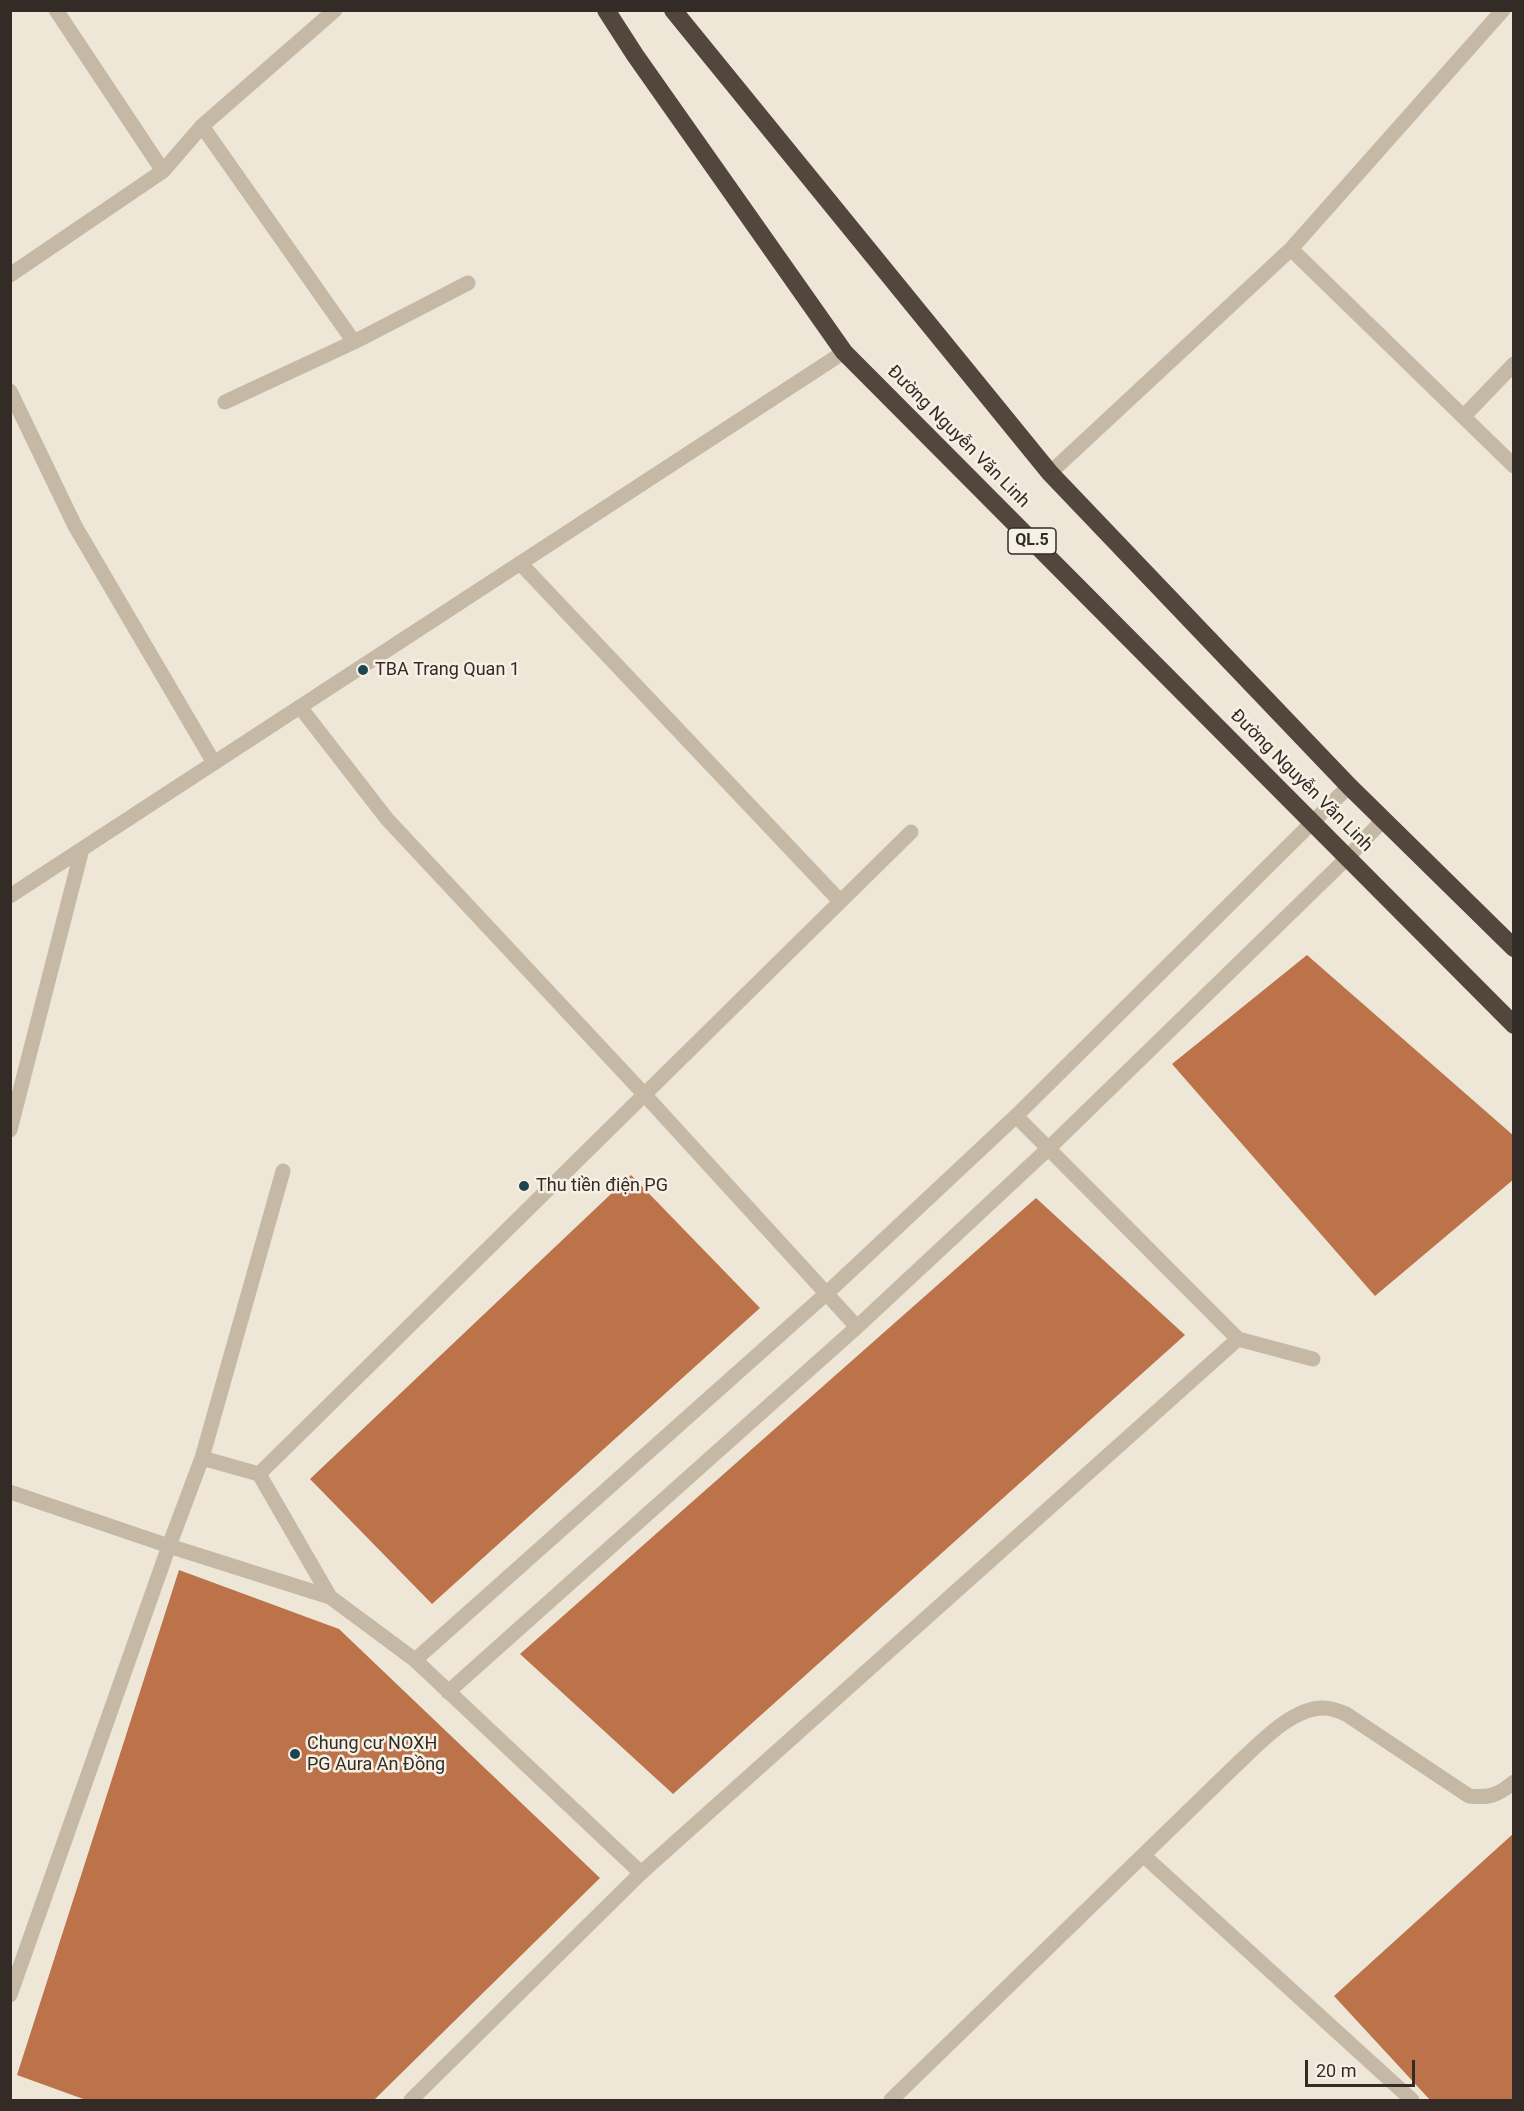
<!DOCTYPE html>
<html>
<head>
<meta charset="utf-8">
<style>
  body { margin:0 }
  #map { position:relative; width:1524px; height:2111px; overflow:hidden; background:#eee7d8; font-family:Roboto,sans-serif }
  canvas { display:block }
  .frame { position:absolute; inset:0; border:12px solid #322b26; pointer-events:none }
  .scale { position:absolute; left:1305px; top:2060px; width:110px; height:27px; box-sizing:border-box; border:3px solid #322b26; border-top:0; padding-left:8px; font-size:18px; line-height:21px; white-space:nowrap; color:#322b26; -webkit-text-stroke:4px #f7f0e4; paint-order:stroke }
</style>
</head>
<body>
<div id="map">
<canvas width="1524" height="2111"></canvas>
<div class="frame"></div>
<div class="scale">20 m</div>
</div>
<script>
const ctx = document.querySelector('canvas').getContext('2d');
ctx.lineJoin = 'round';
function paint(path, color) { ctx.fillStyle = color; ctx.fill(path, 'evenodd'); }
function trace(path, color, width, dash) { ctx.strokeStyle = color; ctx.lineWidth = width; ctx.lineCap = dash ? 'butt' : 'round'; ctx.setLineDash(dash || []); ctx.stroke(path); }
function drawText(font, color, halo, rows, align = 'center') {
  ctx.font = font + ' Roboto,sans-serif'; ctx.lineWidth = 5; ctx.setLineDash([]); ctx.textBaseline = 'middle'; ctx.strokeStyle = halo; ctx.fillStyle = color; for (const [text, x, y, turn = 0] of rows) {
    ctx.save(); ctx.translate(x, y); ctx.rotate((+turn || 0) * Math.PI / 180); ctx.textAlign = isNaN(turn) ? turn : align; if (halo) ctx.strokeText(text, 0, 0); ctx.fillText(text, 0, 0); ctx.restore();
  }
}
paint(new Path2D(`
  M1307,955L1514,1136V1179L1375,1296L1172,1064Z
  M631,1175L760,1308L432,1604L310,1479Z
  M1036,1198L1185,1335L673,1794L520,1654Z
  M179,1570L339,1629L600,1878L374,2100H86L17,2075Z
  M1514,1833V2100H1430L1334,1996Z`), '#bc7349');
trace(new Path2D(`
  M56,10L163,171
  M202,126L354,342
  M1291,249L1514,466
  M10,275L163,171L202,126L335,10
  M10,391L75,526L214,763
  M225,402L354,342L468,283
  M1464,416L1514,364
  M1050,473L1291,249L1503,10
  M520,563L840,901
  M300,707L387,819L644,1094L857,1327
  M10,896L844,352
  M1016,1116L1238,1339L1313,1359
  M10,1130L82,849
  M283,1171L202,1458L169,1546L330,1597L415,1660L641,1873
  M202,1458L259,1474L330,1597
  M259,1474L911,832
  M10,1492L169,1546L10,1995
  M415,1660L827,1293L1016,1116L1349,786
  M448,1692L857,1327L1049,1148L1347,858L1383,820
  M1143,1855L1412,2100
  M411,2100L641,1873L1238,1339
  M891,2100L1233,1768C1256,1747 1291,1707 1324,1708C1332,1708 1339,1711 1346,1714L1469,1796C1489,1798 1497,1796 1514,1782`), '#c5b8a5', 15);
trace(new Path2D(`
  M606,10L635,55L844,352L1514,1025
  M673,10L1050,473L1349,786L1514,948`), '#52463d', 18);
for (const [x, y, r, color] of [
  [363,670,6,"#1f464f"],
  [524,1186,6,"#1f464f"],
  [295,1754,6,"#1f464f"]
]) { const dot = new Path2D(); dot.arc(x, y, r, 0, 2 * Math.PI); ctx.fillStyle = color; ctx.fill(dot); trace(dot, '#f7f0e4', 2); }
for (const [x, y, w] of [
  [1032,541,48]
]) { const box = new Path2D(); box.roundRect(x - w / 2, y - 13, w, 26, 4.5); ctx.fillStyle = '#f7f0e4'; ctx.fill(box); trace(box, '#322b26', 1.5); }
drawText('bold 16px', '#322b26', null, [
  ["QL.5",1032,541]
]);
drawText('18px', '#322b26', '#f7f0e4', [
  ["Đường Nguyễn Văn Linh",958,437,45],
  ["Đường Nguyễn Văn Linh",1301,781,45]
]);
drawText('18px', '#322b26', '#f7f0e4', [
  ["TBA Trang Quan 1",375,670],
  ["Thu tiền điện PG",536,1186],
  ["Chung cư NOXH",307,1744],
  ["PG Aura An Đồng",307,1765]
], 'left');
</script>
</body>
</html>
